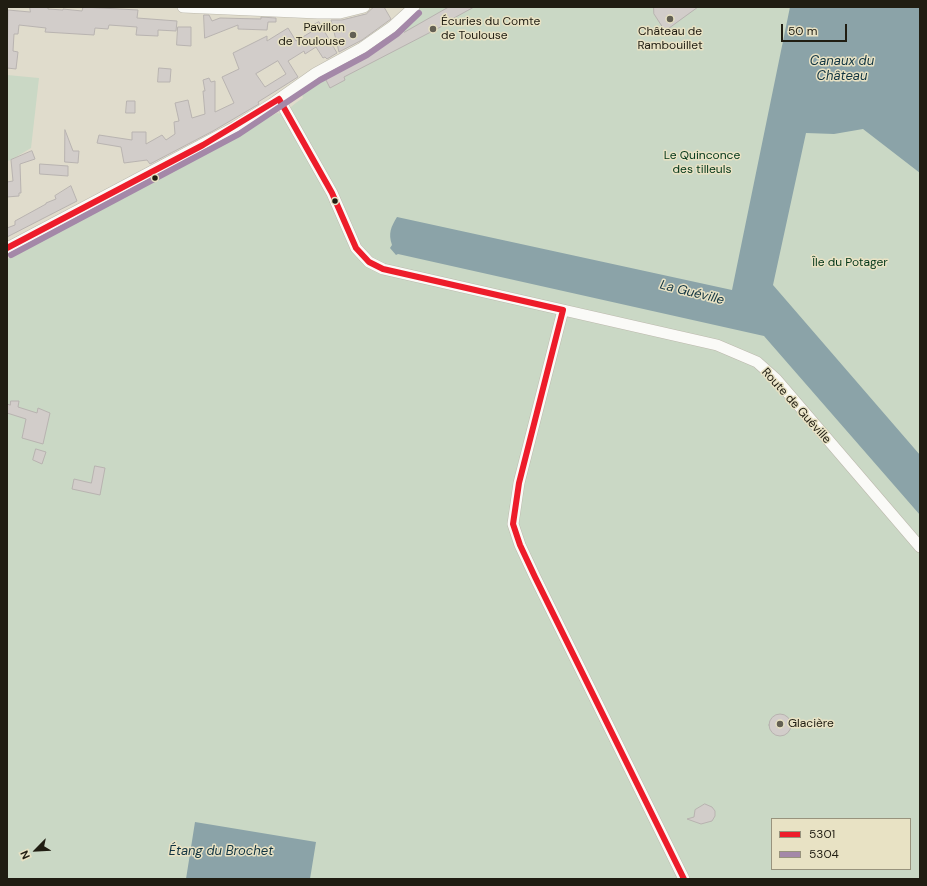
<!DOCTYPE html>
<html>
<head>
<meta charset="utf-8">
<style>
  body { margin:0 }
  #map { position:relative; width:927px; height:886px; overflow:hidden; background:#e0dccc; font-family:"DM Sans",sans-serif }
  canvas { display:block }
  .frame { position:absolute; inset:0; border:8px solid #201d12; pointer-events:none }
  .legend { position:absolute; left:771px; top:818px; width:140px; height:52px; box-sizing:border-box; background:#e8e2c4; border:1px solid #98937d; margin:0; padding:5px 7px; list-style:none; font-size:12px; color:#201d12 }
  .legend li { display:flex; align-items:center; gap:8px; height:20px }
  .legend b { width:20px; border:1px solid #98937d }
  .north { position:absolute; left:16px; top:830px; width:40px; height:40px; -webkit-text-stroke:3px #e8e2c4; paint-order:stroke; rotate:246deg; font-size:11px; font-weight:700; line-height:16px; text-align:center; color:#201d12 }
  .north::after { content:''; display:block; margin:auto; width:14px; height:18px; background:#201d12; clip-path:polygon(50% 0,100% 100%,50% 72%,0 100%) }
  .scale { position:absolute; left:781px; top:24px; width:66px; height:18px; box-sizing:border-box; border:2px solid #201d12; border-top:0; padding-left:5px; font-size:12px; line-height:14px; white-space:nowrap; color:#201d12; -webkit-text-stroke:3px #e8e2c4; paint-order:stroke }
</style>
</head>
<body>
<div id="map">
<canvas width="927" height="886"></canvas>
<div class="frame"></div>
<ul class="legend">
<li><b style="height:5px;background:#ed1c2a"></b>5301</li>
<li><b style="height:5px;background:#a488a8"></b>5304</li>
</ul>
<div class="north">N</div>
<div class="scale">50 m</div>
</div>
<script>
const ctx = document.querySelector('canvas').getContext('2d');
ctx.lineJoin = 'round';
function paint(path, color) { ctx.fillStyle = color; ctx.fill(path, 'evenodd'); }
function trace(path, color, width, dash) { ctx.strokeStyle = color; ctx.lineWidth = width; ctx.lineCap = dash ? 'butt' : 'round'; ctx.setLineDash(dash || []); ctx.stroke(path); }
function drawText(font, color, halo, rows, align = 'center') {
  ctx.font = font + ' "DM Sans",sans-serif'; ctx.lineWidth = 3; ctx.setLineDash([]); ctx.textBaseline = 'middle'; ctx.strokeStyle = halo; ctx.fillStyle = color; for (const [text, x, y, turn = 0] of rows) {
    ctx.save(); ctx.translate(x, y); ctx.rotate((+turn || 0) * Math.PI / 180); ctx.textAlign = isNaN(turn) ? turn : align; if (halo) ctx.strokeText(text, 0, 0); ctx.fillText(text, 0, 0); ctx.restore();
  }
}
paint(new Path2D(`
  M420,7H920V879H7V259L277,113L282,114C290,109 294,103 303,98L301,91L315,79L395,38L391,32ZM772,819H910V869H772Z
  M7,75L39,78L31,148L11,160L7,161Z`), '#cad8c5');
paint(new Path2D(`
  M790,7H920V173L863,129L834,134L806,133L773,285L920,455V515L764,336L398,254L396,255L390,248L392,245C388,233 391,227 397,217L732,290Z
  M195,822L316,842L310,879H186Z`), '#8ba3a8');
const building = new Path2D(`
  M30,7H48V9L63,10V9L82,11L83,7L138,10L137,18L177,21L176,31L158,30V36L136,35L137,27L109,25L108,29L95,28L94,35L45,32L46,28L19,25L18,34H14L13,51L18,52L16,69L7,68L8,10L30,12Z
  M374,7H384L391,19L362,40L339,52L331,20H342L366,14Z
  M449,7H474L454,18V20L344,77L345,80L330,88L324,76L395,38L393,35L401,28L404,32Z
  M654,7H698L665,31L654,14Z
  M204,15H209L212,21L220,18L261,19V17L276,18V22H268L267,30L238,29V25L205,38Z
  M319,22L337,53L327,59L325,57L323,58L316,47L305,54L304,51L288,61L298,77L258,102L259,104L213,131L150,164L147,160L124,163L121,147L97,143L99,135L132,140V132H146V144L162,135L166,140L175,134L174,122L179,121L175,103L188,100L192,118L205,114L203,91H205L203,80L209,78L211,82L215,81V112L234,103L222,77L239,69L233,53L267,36V41L288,28L296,41L311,32L308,28ZM278,61L286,74L265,87L256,74Z
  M178,27H191V46L177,45Z
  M159,68L171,69L170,82H158Z
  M127,101H135V113H126Z
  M65,130L73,151H79L78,163L65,162Z
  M32,151L35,159L20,164L21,193H19V196L7,197V182L13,181L11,160Z
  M40,164L68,166V176L40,174Z
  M71,186L77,201L7,237V228L15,225V221L46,204V203L56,199L55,196Z
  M11,401H19L18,407L37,413L38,408L50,413L43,444L22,438L26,419L7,413V404L10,405Z
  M36,449L46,452L42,464L33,460Z
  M95,466L105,468L100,495L72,489L74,479L91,483Z
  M769 725a11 11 0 1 1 22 0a11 11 0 1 1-22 0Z
  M705,804L712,807L715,811V816L712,821L701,824L687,819L694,817L695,810Z`);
paint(building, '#d2cdca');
trace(building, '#b8b3b0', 1);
const minor = new Path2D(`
  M183,7L318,13H340L364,7
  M279,99L332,193L356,248L369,262L383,269L717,345L757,362L776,379L920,547
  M7,248L235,127L272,104L316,73L362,48L392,27L414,7
  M563,310L519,483L513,524L520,545L535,577L684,879`);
trace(minor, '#bcb9ad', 12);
trace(minor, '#fafaf7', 11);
trace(new Path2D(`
  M279,99L332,193L356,248L369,262L383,269L563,310
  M7,248L203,145L279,99
  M563,310L519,483L513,524L520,545L535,577L684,879`), '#ed1c2a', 6);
trace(new Path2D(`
  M11,255L239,134L320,80L367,55L397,34L419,13`), '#a488a8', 6);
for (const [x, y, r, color] of [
  [670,19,4,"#636053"],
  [433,29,4,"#636053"],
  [353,35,4,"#636053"],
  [155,178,3.5,"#201d12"],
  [335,201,3.5,"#201d12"],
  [780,724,4,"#636053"]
]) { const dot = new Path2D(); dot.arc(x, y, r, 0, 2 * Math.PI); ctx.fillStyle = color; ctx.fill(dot); trace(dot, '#e8e2c4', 1.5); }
drawText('12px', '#201d12', '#e8e2c4', [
  ["Écuries du Comte",441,22],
  ["de Toulouse",441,36],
  ["Pavillon",345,28,"right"],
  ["de Toulouse",345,42,"right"],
  ["Château de",670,32,"center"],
  ["Rambouillet",670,46,"center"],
  ["Glacière",788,724]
], 'left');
drawText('12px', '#003517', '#e8e2c4', [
  ["Le Quinconce",702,156],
  ["des tilleuls",702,170],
  ["Île du Potager",850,263]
]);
drawText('12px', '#201d12', '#e8e2c4', [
  ["Route de Guéville",796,406,48]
]);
drawText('italic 13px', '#113441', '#e8e2c4', [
  ["Canaux du",842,62],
  ["Château",842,77],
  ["La Guéville",692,293,14],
  ["Étang du Brochet",221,852]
]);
</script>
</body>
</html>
